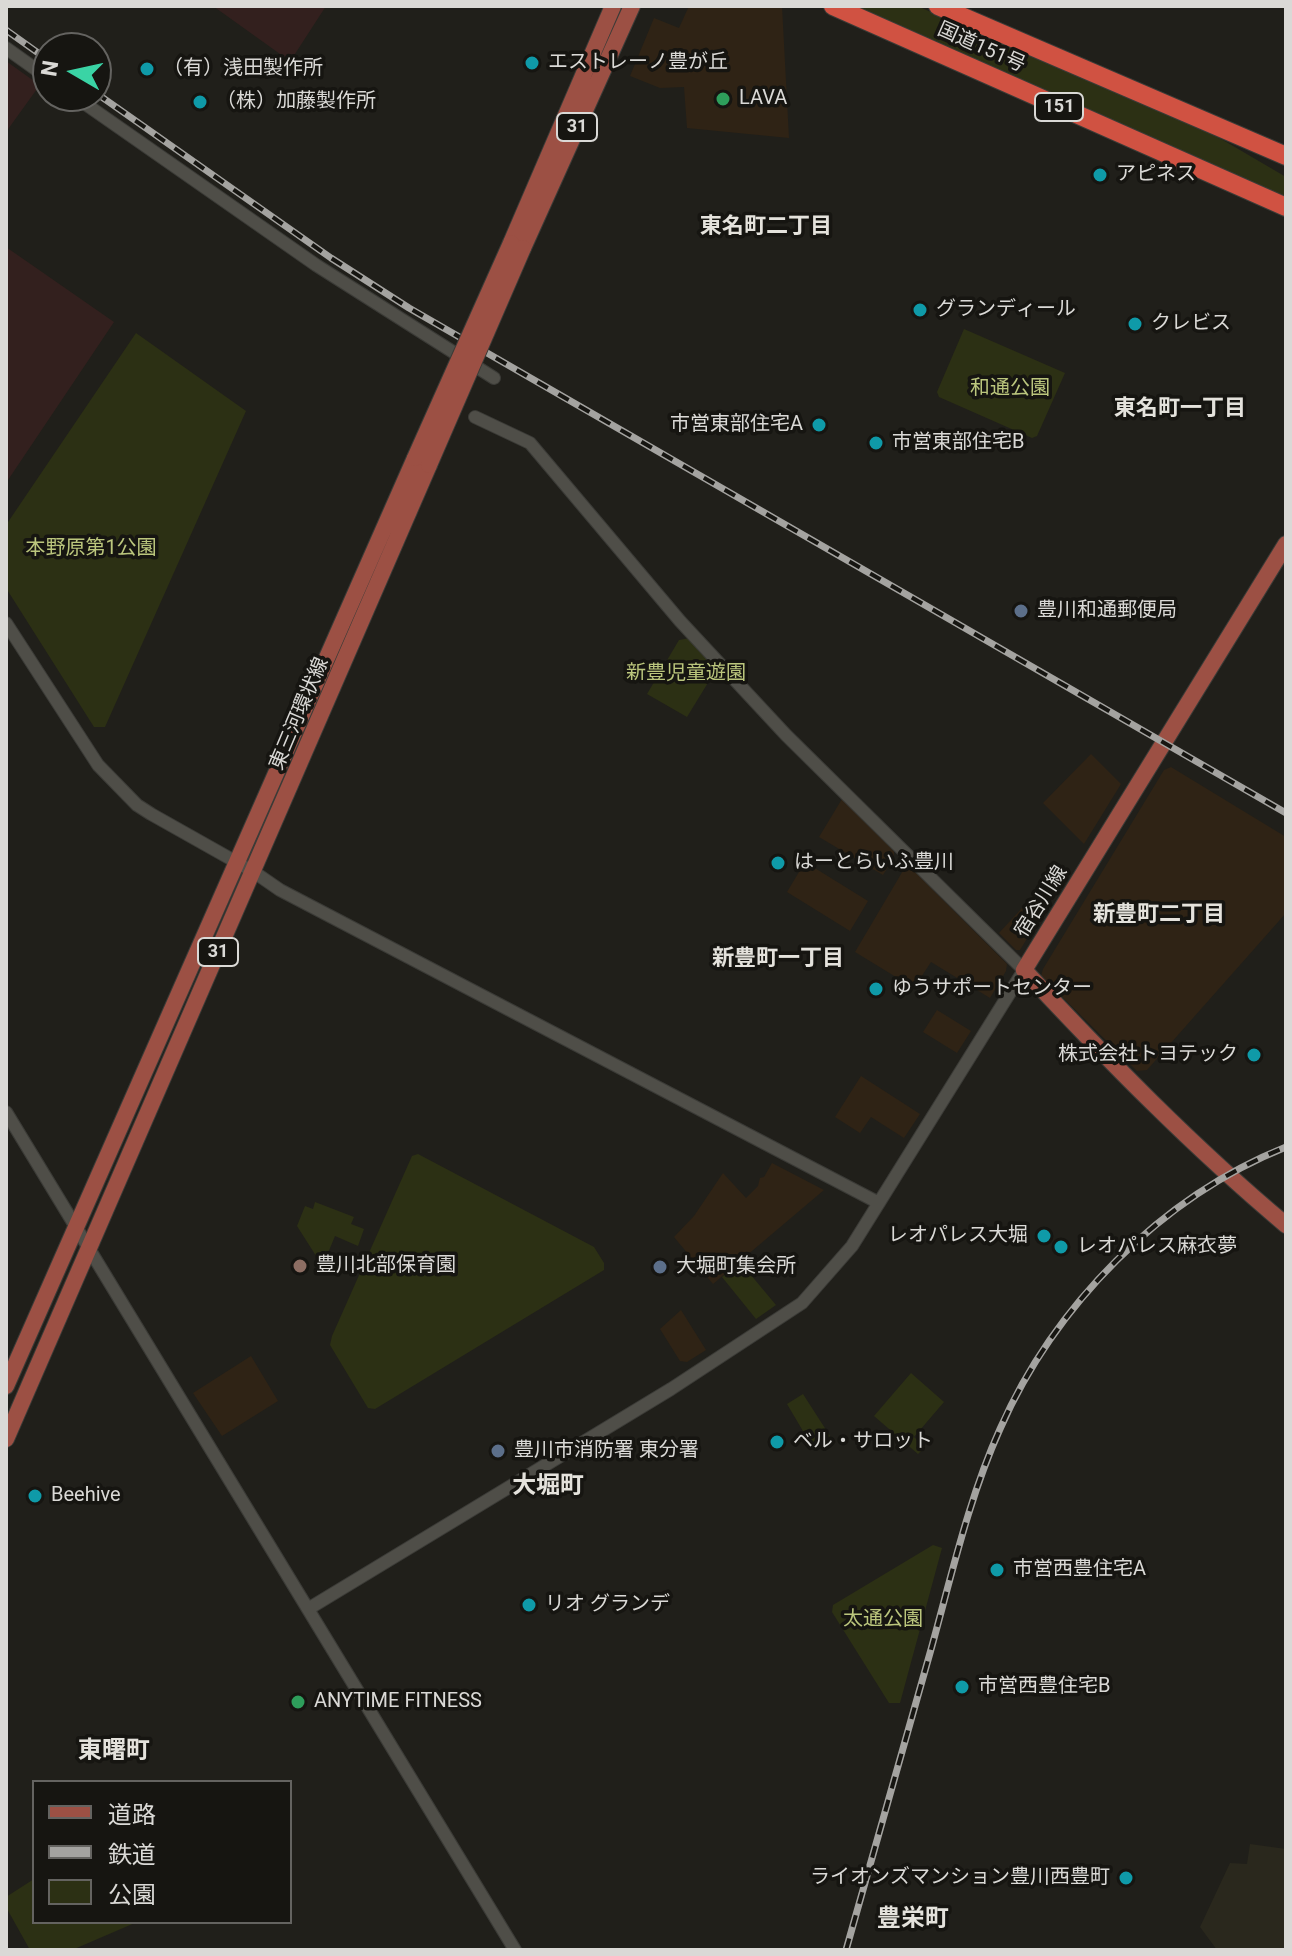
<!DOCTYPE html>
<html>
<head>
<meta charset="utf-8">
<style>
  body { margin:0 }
  #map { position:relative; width:1292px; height:1956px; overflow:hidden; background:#201f1a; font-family:Roboto,"Noto Sans JP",sans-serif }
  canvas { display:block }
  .frame { position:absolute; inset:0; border:8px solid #dad9d6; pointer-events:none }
  .legend { position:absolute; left:32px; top:1780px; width:260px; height:144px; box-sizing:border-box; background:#161511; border:2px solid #646360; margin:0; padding:10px 14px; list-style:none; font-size:24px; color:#dad9d6 }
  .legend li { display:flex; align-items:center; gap:16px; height:40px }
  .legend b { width:40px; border:2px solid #646360 }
  .north { position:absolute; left:32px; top:32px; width:80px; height:80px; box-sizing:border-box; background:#161511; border:2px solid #646360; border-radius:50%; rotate:279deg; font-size:22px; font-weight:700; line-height:32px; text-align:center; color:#dad9d6 }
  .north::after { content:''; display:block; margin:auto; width:28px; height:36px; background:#3ad4a5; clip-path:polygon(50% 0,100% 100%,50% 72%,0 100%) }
</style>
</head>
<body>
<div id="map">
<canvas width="1292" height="1956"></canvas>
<div class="frame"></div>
<ul class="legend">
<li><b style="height:10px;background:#9c5044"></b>道路</li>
<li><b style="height:10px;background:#a4a3a0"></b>鉄道</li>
<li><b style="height:22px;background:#2c3014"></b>公園</li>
</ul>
<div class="north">N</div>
</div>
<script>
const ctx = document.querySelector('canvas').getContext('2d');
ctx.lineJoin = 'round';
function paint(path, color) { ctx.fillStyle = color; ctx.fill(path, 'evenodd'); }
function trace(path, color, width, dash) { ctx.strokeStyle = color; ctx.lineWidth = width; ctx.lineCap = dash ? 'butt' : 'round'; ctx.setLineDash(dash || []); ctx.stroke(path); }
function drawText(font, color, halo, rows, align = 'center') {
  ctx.font = font + ' Roboto,"Noto Sans JP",sans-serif'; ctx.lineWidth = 7; ctx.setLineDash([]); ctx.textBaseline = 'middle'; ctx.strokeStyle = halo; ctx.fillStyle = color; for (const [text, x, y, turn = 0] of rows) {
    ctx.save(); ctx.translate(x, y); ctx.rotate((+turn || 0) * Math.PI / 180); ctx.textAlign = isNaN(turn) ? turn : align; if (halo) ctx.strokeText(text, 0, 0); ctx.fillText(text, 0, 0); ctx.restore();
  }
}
paint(new Path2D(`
  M689,6H782L789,138L687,128L684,87L660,88L630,76L654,18L679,28Z
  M1091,754L1121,784L1084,844L1043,803Z
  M1171,767L1286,837V913L1147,1070L1137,1071L1041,976L1043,969L1164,770Z
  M842,799L894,851V857L883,875L819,837Z
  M805,862L868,901L850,931L787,892Z
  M911,868L1007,964L1006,971L990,998L931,962L914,988L855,952L904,869Z
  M1058,869L1065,877L1020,950H1016L999,933Z
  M937,1010L971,1031L957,1053L923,1032Z
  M861,1076L920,1114L904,1138L871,1117L860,1133L835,1117Z
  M772,1163L824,1190L713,1284L674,1237L694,1216L723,1173L746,1198L758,1186L760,1178L764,1177Z
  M681,1310L706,1350L687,1362L680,1361L660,1329Z
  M251,1356L278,1401L222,1436L193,1393Z`), '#2f2315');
paint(new Path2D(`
  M213,6H326L293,57L287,59Z
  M6,61L34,81L37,89L6,132Z
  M6,247L114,322L6,483Z`), '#33201e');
paint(new Path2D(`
  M1250,1844L1286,1849V1950H1217L1200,1927L1230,1863L1247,1864Z`), '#2a281d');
paint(new Path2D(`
  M851,6H917L1199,126L1286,177V199Z
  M964,329L1065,373L1037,436L1032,438L939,397L937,392Z
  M136,333L246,411L105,727H94L6,588V525Z
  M690,638L717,668L687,717L647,694L679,640Z
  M418,1154L594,1247L604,1263V1270L375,1409L368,1408L330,1345L332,1336L412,1156Z
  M315,1202L354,1217L351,1224L364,1229L358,1246L335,1236L328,1253L322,1251L318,1259L297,1226L305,1206L313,1209Z
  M740,1262L776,1305L756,1319L722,1277Z
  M911,1373L944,1402L914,1437L925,1447L918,1454L874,1416Z
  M803,1394L830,1436L813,1448L787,1404Z
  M933,1545L942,1548L900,1703H889L832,1612L833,1605Z
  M34,1879V1922H137L72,1950H30L6,1907V1897Z`), '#2c3014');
const minor = new Path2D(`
  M6,48L48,78
  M74,96L316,265L494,378
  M6,623L98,765L137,805L151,814L254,872L280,890L879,1203
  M6,1112L515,1950
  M308,1609L671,1389L802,1303L852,1246L1024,970L786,735L680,621L530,443L475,417`);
const major = new Path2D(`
  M511,243L613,6
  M523,248L632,6
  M1286,544L1024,970C1107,1059 1193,1147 1286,1225
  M6,1386L415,458
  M6,1439L429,465`);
const highway = new Path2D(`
  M833,6L1286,207
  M938,6L1286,156`);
trace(minor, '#3b3b37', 14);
trace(major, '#3b3b37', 18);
trace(highway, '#3b3b37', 20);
trace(minor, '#4f4e48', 12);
trace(major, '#9c5044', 16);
trace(highway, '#d05242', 18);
const rail = new Path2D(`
  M6,30L48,60
  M96,93L331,258L409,308L1286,813
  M846,1950C874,1851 902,1752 930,1653C951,1578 968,1500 1000,1429C1054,1306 1161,1197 1286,1147`);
trace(rail, '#a4a3a0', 7);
trace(rail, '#161511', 4, [12]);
const majorBridge = new Path2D(`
  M415,458L511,243
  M429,465L523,248`);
trace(majorBridge, '#3b3b37', 18, []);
trace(majorBridge, '#9c5044', 16);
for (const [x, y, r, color] of [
  [532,63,8,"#0f9aa8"],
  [147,69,8,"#0f9aa8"],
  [723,99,8,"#2e9e5b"],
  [200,102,8,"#0f9aa8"],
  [1100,175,8,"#0f9aa8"],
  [920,310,8,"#0f9aa8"],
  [1135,324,8,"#0f9aa8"],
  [819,425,8,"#0f9aa8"],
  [876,443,8,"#0f9aa8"],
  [1021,611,8,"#5c6f8a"],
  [778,863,8,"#0f9aa8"],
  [876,989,8,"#0f9aa8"],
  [1254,1055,8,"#0f9aa8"],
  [1044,1236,8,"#0f9aa8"],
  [1061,1247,8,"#0f9aa8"],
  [300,1266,8,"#8d6e63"],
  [660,1267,8,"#5c6f8a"],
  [777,1442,8,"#0f9aa8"],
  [498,1451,8,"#5c6f8a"],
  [35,1496,8,"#0f9aa8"],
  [997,1570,8,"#0f9aa8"],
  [529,1605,8,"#0f9aa8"],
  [962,1687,8,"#0f9aa8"],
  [298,1702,8,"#2e9e5b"],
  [1126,1878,8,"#0f9aa8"]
]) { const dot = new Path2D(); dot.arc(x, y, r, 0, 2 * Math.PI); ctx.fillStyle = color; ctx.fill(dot); trace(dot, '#161511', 3); }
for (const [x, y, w] of [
  [1059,107,48],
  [577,127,40],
  [218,952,40]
]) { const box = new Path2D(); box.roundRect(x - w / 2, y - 14, w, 28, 6); ctx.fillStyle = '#161511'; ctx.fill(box); trace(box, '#dad9d6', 2); }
drawText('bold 18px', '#dad9d6', null, [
  ["151",1059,107],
  ["31",577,127],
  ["31",218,952]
]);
drawText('20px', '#dad9d6', '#161511', [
  ["国道151号",981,48,24],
  ["東三河環状線",300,714,-67],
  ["宿谷川線",1042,902,-58]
]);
drawText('20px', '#dad9d6', '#161511', [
  ["エストレーノ豊が丘",548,63],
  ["（有）浅田製作所",163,69],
  ["LAVA",739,99],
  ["（株）加藤製作所",216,102],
  ["アピネス",1116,175],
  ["グランディール",936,310],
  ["クレビス",1151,324],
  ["市営東部住宅A",803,425,"right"],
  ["市営東部住宅B",892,443],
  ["豊川和通郵便局",1037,611],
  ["はーとらいふ豊川",794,863],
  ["ゆうサポートセンター",892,989],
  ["株式会社トヨテック",1238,1055,"right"],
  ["レオパレス大堀",1028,1236,"right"],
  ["レオパレス麻衣夢",1077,1247],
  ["豊川北部保育園",316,1266],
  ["大堀町集会所",676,1267],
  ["ベル・サロット",793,1442],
  ["豊川市消防署 東分署",514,1451],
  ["Beehive",51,1496],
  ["市営西豊住宅A",1013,1570],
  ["リオ グランデ",545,1605],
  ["市営西豊住宅B",978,1687],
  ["ANYTIME FITNESS",314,1702],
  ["ライオンズマンション豊川西豊町",1110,1878,"right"]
], 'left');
drawText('20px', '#bbc67d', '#161511', [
  ["和通公園",1010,389],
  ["本野原第1公園",91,549],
  ["新豊児童遊園",686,674],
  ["太通公園",883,1620]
]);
drawText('bold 22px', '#e4e2dc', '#161511', [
  ["東名町二丁目",766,227],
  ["東名町一丁目",1180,409],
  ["新豊町二丁目",1159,915],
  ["新豊町一丁目",778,959]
]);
drawText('bold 24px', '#e4e2dc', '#161511', [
  ["大堀町",548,1487],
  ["東曙町",114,1752],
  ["豊栄町",913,1920]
]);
</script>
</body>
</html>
